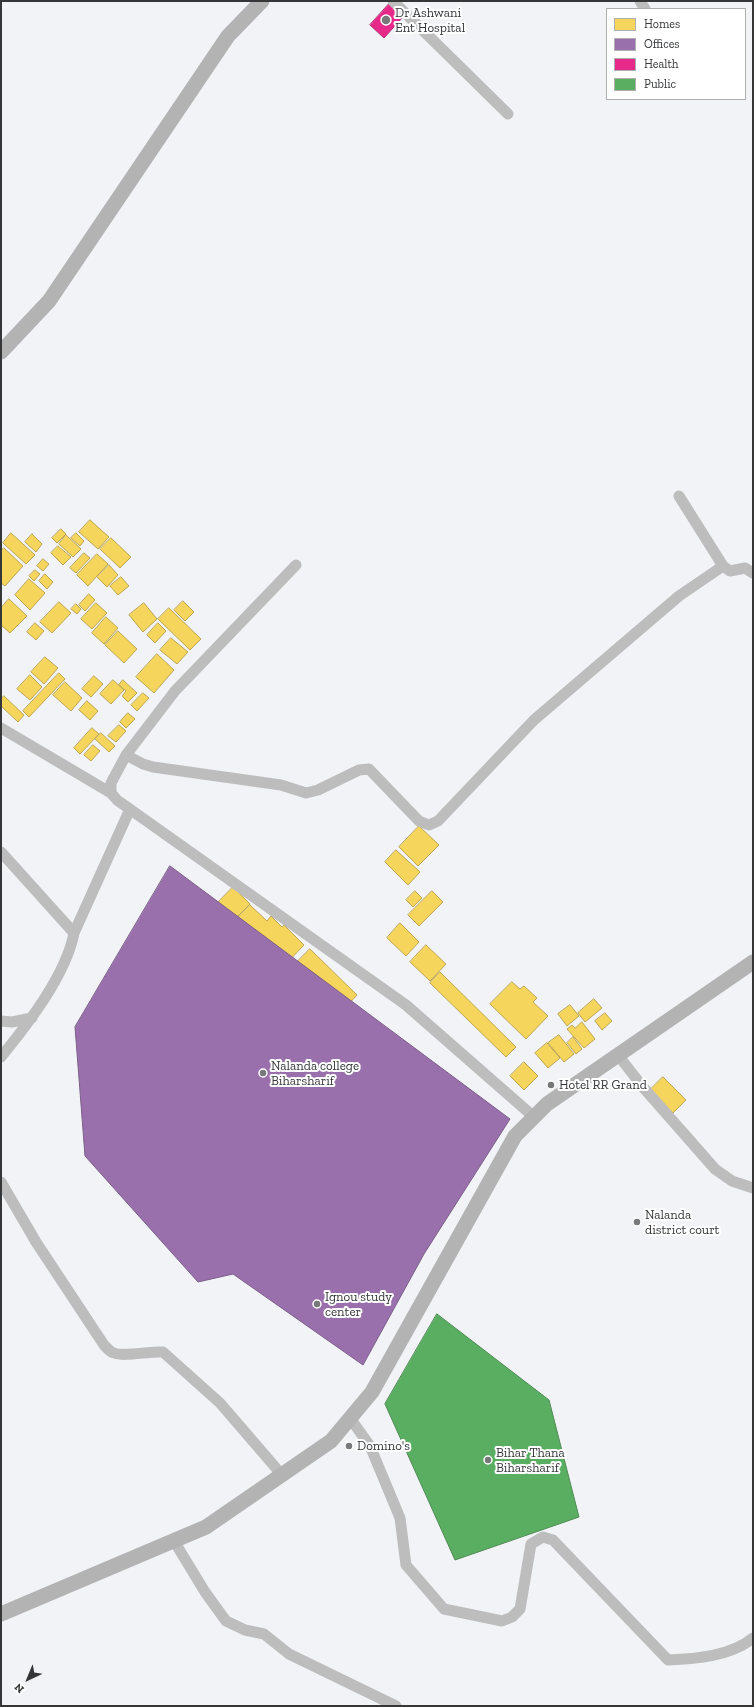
<!DOCTYPE html>
<html>
<head>
<meta charset="utf-8">
<style>
  body { margin:0 }
  #map { position:relative; width:754px; height:1707px; overflow:hidden; background:#f1f3f6; font-family:"Zilla Slab",serif }
  canvas { display:block }
  .frame { position:absolute; inset:0; border:2px solid #343638; pointer-events:none }
  .legend { position:absolute; left:606px; top:8px; width:140px; height:92px; box-sizing:border-box; background:#fff; border:1px solid #aeafaf; margin:0; padding:5px 7px; list-style:none; font-size:12px; color:#343638 }
  .legend li { display:flex; align-items:center; gap:8px; height:20px }
  .legend b { width:20px; border:1px solid #aeafaf }
  .north { position:absolute; left:8px; top:1659px; width:40px; height:40px; -webkit-text-stroke:3px #fff; paint-order:stroke; rotate:224deg; font-size:11px; font-weight:700; line-height:16px; text-align:center; color:#343638 }
  .north::after { content:''; display:block; margin:auto; width:14px; height:18px; background:#343638; clip-path:polygon(50% 0,100% 100%,50% 72%,0 100%) }
</style>
</head>
<body>
<div id="map">
<canvas width="754" height="1707"></canvas>
<div class="frame"></div>
<ul class="legend">
<li><b style="height:11px;background:#f6d55c"></b>Homes</li>
<li><b style="height:11px;background:#9970ab"></b>Offices</li>
<li><b style="height:11px;background:#e7298a"></b>Health</li>
<li><b style="height:11px;background:#5aae61"></b>Public</li>
</ul>
<div class="north">N</div>
</div>
<script>
const ctx = document.querySelector('canvas').getContext('2d');
ctx.lineJoin = 'round';
function paint(path, color) { ctx.fillStyle = color; ctx.fill(path, 'evenodd'); }
function trace(path, color, width, dash) { ctx.strokeStyle = color; ctx.lineWidth = width; ctx.lineCap = dash ? 'butt' : 'round'; ctx.setLineDash(dash || []); ctx.stroke(path); }
function drawText(font, color, halo, rows, align = 'center') {
  ctx.font = font + ' "Zilla Slab",serif'; ctx.lineWidth = 4; ctx.setLineDash([]); ctx.textBaseline = 'middle'; ctx.strokeStyle = halo; ctx.fillStyle = color; for (const [text, x, y, turn = 0] of rows) {
    ctx.save(); ctx.translate(x, y); ctx.rotate((+turn || 0) * Math.PI / 180); ctx.textAlign = isNaN(turn) ? turn : align; if (halo) ctx.strokeText(text, 0, 0); ctx.fillText(text, 0, 0); ctx.restore();
  }
}
const homes = new Path2D(`
  M90,520L109,537L98,549L79,532Z
  M61,529L66,534L57,543L52,538Z
  M11,533L35,555L26,564L3,543Z
  M76,533L84,541L80,546L71,538Z
  M32,534L42,544L36,552L25,542Z
  M66,535L81,549L73,557L59,544Z
  M111,538L131,557L120,568L100,549Z
  M58,546L71,557L63,565L51,553Z
  M4,548L23,566L5,586L1,583V551Z
  M84,553L90,558L76,573L70,568Z
  M97,554L108,564L88,586L77,575Z
  M43,559L49,564L43,571L37,566Z
  M109,565L118,575L107,587L97,577Z
  M35,570L40,574L34,581L29,576Z
  M45,574L53,582L47,589L39,581Z
  M121,577L129,586L118,595L110,586Z
  M29,579L45,593L30,610L15,595Z
  M89,594L95,600L85,611L79,605Z
  M9,599L27,616L10,633L1,625V608Z
  M183,601L194,612L185,621L174,610Z
  M59,602L71,613L52,633L40,622Z
  M96,603L107,613L92,629L81,619Z
  M144,603L157,619L143,632L129,615Z
  M76,604L81,609L77,614L71,609Z
  M169,608L201,639L190,650L158,619Z
  M106,617L118,628L104,644L92,633Z
  M35,623L44,631L36,640L27,632Z
  M158,623L166,631L155,643L147,635Z
  M118,631L137,649L124,663L105,645Z
  M171,638L188,652L177,664L160,650Z
  M157,654L174,670L154,693L136,677Z
  M45,657L58,668L44,684L31,672Z
  M59,673L65,679L29,717L23,711Z
  M30,675L42,687L30,700L17,689Z
  M94,676L103,684L91,697L82,689Z
  M113,680L124,690L111,704L100,694Z
  M123,680L137,693L128,702L122,696L126,691L119,685Z
  M65,682L82,698L71,711L53,695Z
  M143,693L149,698L137,711L131,705Z
  M4,696L24,715L18,722L1,706V699Z
  M87,701L98,711L90,720L79,710Z
  M128,713L135,719L126,728L120,722Z
  M119,725L126,731L116,742L108,736Z
  M92,728L99,734L80,754L74,748Z
  M101,733L115,746L109,752L95,739Z
  M93,745L100,751L91,761L84,755Z
  M419,826L439,845L418,866L399,847Z
  M396,850L420,872L408,885L385,862Z
  M233,887L250,904L190,966L173,949Z
  M415,891L422,898L413,907L406,900Z
  M432,891L443,902L419,926L408,915Z
  M164,899L173,908L178,903L195,920L182,933L156,907Z
  M250,905L267,921L271,916L282,927L284,925L304,945L283,967L235,920Z
  M400,923L419,942L406,956L387,938Z
  M426,945L446,964L430,981L410,962Z
  M310,949L357,995L334,1020L286,973Z
  M440,972L516,1047L506,1057L430,983Z
  M512,982L520,989L524,986L537,998L533,1002L548,1016L526,1039L490,1004Z
  M594,999L602,1008L585,1022L578,1013Z
  M570,1005L579,1016L567,1026L558,1014Z
  M605,1013L612,1021L602,1030L595,1021Z
  M582,1022L595,1039L584,1048L567,1029L572,1025L575,1028Z
  M368,1035L411,1081L388,1103L345,1056Z
  M559,1035L574,1054L564,1062L548,1043Z
  M573,1037L582,1049L576,1054L567,1043Z
  M547,1043L560,1058L548,1068L535,1053Z
  M524,1062L538,1076L524,1090L510,1076Z
  M663,1077L686,1100L673,1113L650,1090Z
  M406,1094L412,1099L406,1106L400,1100Z
  M415,1098L439,1122L420,1142L396,1118Z`);
paint(homes, '#f6d55c');
trace(homes, '#bca551', 1);
const offices = new Path2D(`
  M170,866L510,1119L424,1254L363,1365L233,1274L198,1282L85,1156L75,1027Z`);
paint(offices, '#9970ab');
trace(offices, '#7b5f88', 1);
const health = new Path2D(`
  M389,4L403,17L384,38L370,25Z`);
paint(health, '#e7298a');
trace(health, '#b12d71', 1);
const public = new Path2D(`
  M437,1314L549,1400L579,1517L455,1560L385,1404Z`);
paint(public, '#5aae61');
trace(public, '#4f8a55', 1);
trace(new Path2D(`
  M393,1L508,114
  M640,1L645,9
  M679,496L723,566L730,571L745,568L753,573
  M296,565L175,691L126,755L111,783V793L117,800L406,1005L534,1117
  M1,728L111,793
  M126,755L143,764L153,767L281,785L306,793L318,790L359,770L369,769L419,821L429,825L438,821L534,720L679,596L723,566
  M1,852L74,933
  M1,1021L12,1022L32,1018
  M618,1055L642,1086L715,1169L732,1181L753,1188
  M1,1057C28,1024 66,975 74,933L130,809
  M1,1182L36,1242L104,1345C107,1348 110,1352 114,1353C124,1357 149,1351 163,1352L220,1403L282,1475
  M350,1418L370,1446L400,1518L406,1565L444,1609L502,1621L512,1617L520,1609L531,1544L543,1537L553,1540L668,1660C696,1659 731,1656 753,1638
  M174,1541L205,1592L226,1621L245,1630L264,1634L289,1654L396,1706`), '#bebdbe', 11);
trace(new Path2D(`
  M1,352L49,301L228,36L262,1
  M1,1614L206,1527L331,1441L372,1392L515,1136L547,1104L753,962`), '#b4b3b4', 15);
for (const [x, y, r, color] of [
  [386,20,5,"#76787a"],
  [263,1073,4,"#76787a"],
  [551,1085,4,"#76787a"],
  [637,1222,4,"#76787a"],
  [317,1304,4,"#76787a"],
  [349,1446,4,"#76787a"],
  [488,1460,4,"#76787a"]
]) { const dot = new Path2D(); dot.arc(x, y, r, 0, 2 * Math.PI); ctx.fillStyle = color; ctx.fill(dot); trace(dot, '#fff', 1.5); }
drawText('13px', '#343638', '#fff', [
  ["Dr Ashwani",395,13],
  ["Ent Hospital",395,28],
  ["Nalanda college",271,1066],
  ["Biharsharif",271,1081],
  ["Hotel RR Grand",559,1085],
  ["Nalanda",645,1215],
  ["district court",645,1230],
  ["Ignou study",325,1297],
  ["center",325,1312],
  ["Domino's",357,1446],
  ["Bihar Thana",496,1453],
  ["Biharsharif",496,1468]
], 'left');
</script>
</body>
</html>
